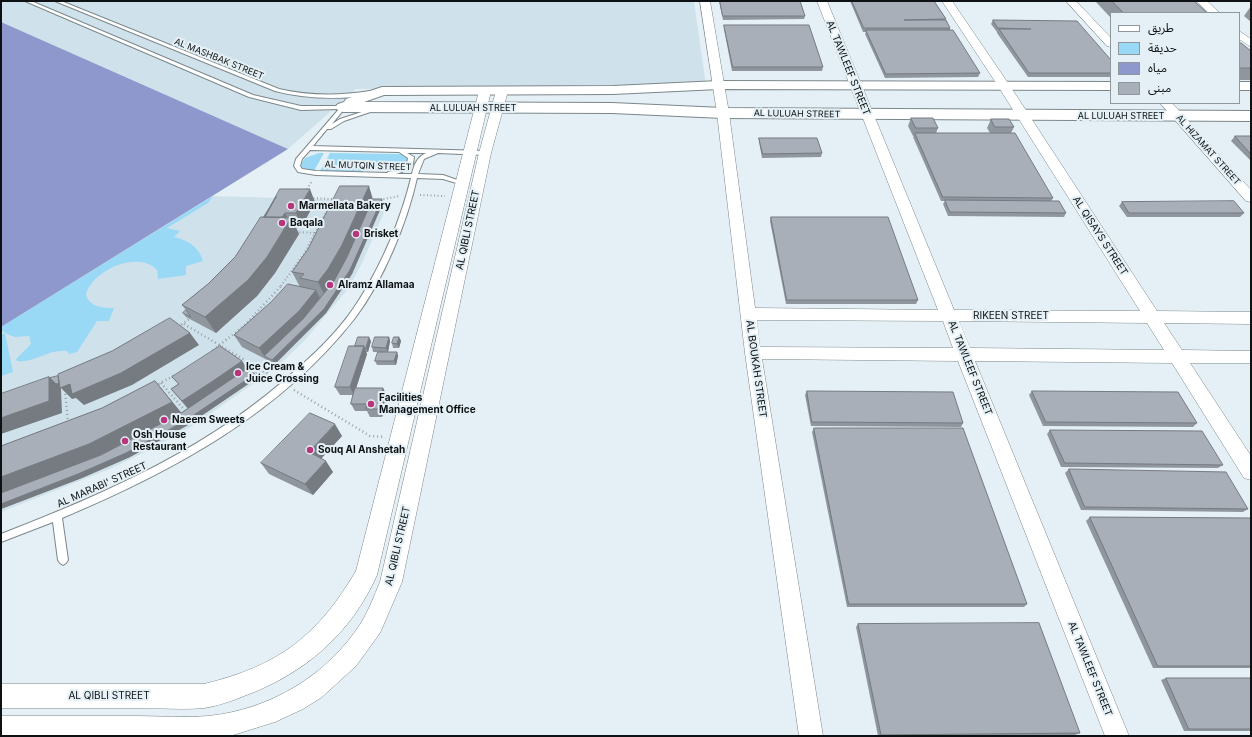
<!DOCTYPE html>
<html>
<head>
<meta charset="utf-8">
<style>
  body { margin:0 }
  #map { position:relative; width:1252px; height:737px; overflow:hidden; background:#e4f0f5; font-family:Inter,"Noto Sans Arabic",sans-serif }
  canvas { display:block }
  .frame { position:absolute; inset:0; border:2px solid #0d1113; pointer-events:none }
  .legend { position:absolute; left:1110px; top:12px; width:130px; height:92px; box-sizing:border-box; background:#e4f0f5; border:1px solid #8e979b; margin:0; padding:5px 7px; list-style:none; font-size:12px; color:#0d1113 }
  .legend li { display:flex; align-items:center; gap:8px; height:20px }
  .legend b { width:20px; border:1px solid #8e979b }
</style>
</head>
<body>
<div id="map">
<canvas width="1252" height="737"></canvas>
<div class="frame"></div>
<ul class="legend">
<li><b style="height:5px;background:#fff"></b>طريق</li>
<li><b style="height:11px;background:#99d9f5"></b>حديقة</li>
<li><b style="height:11px;background:#8f98cd"></b>مياه</li>
<li><b style="height:11px;background:#a8afb8"></b>مبنى</li>
</ul>
</div>
<script>
const ctx = document.querySelector('canvas').getContext('2d');
ctx.lineJoin = 'round';
function paint(path, color) { ctx.fillStyle = color; ctx.fill(path, 'evenodd'); }
function trace(path, color, width, dash) { ctx.strokeStyle = color; ctx.lineWidth = width; ctx.lineCap = dash ? 'butt' : 'round'; ctx.setLineDash(dash || []); ctx.stroke(path); }
function drawText(font, color, halo, rows, align = 'center') {
  ctx.font = font + ' Inter,sans-serif'; ctx.lineWidth = 4; ctx.setLineDash([]); ctx.textBaseline = 'middle'; ctx.strokeStyle = halo; ctx.fillStyle = color; for (const [text, x, y, turn = 0] of rows) {
    ctx.save(); ctx.translate(x, y); ctx.rotate((+turn || 0) * Math.PI / 180); ctx.textAlign = isNaN(turn) ? turn : align; if (halo) ctx.strokeText(text, 0, 0); ctx.fillText(text, 0, 0); ctx.restore();
  }
}
paint(new Path2D(`
  M1,1H694L706,86L356,89L288,149L1,22Z
  M213,196L389,201L362,263L348,289L304,341L277,367L194,425L157,446L110,469L1,512V327Z`), '#cfe2eb');
paint(new Path2D(`
  M319,153H324L314,171L302,168L301,164L305,158Z
  M330,153L400,154L408,158V162L402,167L392,169H371L363,172L320,171Z
  M213,196L208,203L167,228L180,231L174,237C188,240 199,247 203,261L186,266V275L158,279L157,270C138,250 92,270 86,295C90,307 102,308 114,308L109,321H97L77,352L69,354L67,351C48,349 36,363 17,361L16,359L31,344L29,336L15,337L9,335L3,331L1,332V327Z
  M5,333L13,372L1,376V335Z`), '#99d9f5');
paint(new Path2D(`
  M1,22L288,149L1,327Z`), '#8f98cd');
const lane = new Path2D(`
  M25,1H31L253,95L301,106H345V108L332,124L340,119L371,109L376,110L344,121L331,129H327L313,146L485,151L488,153L485,155L438,153L424,159L418,174L443,175L466,183L463,185L443,179L417,178C407,223 383,281 355,318C280,414 172,472 62,518L68,560L66,563L63,565L60,563L58,560L53,522L1,542V534C107,493 212,447 297,369C320,349 343,326 359,300C382,264 401,219 411,178L316,175L298,172L294,166L296,159L339,109L301,110L249,97ZM310,150L399,152L408,158L407,163L398,170L388,172L387,173L316,171L302,169L300,166L302,159ZM407,153H426C417,157 414,165 412,174H396L402,172L413,164L414,157Z
  M55,1H61L279,89C309,96 339,96 370,91L373,93C368,96 361,96 355,97C328,99 302,98 275,91Z`);
const street = new Path2D(`
  M700,1H710L729,113L755,308L938,310L817,1H827L954,310L1140,311L998,86L942,1H952L1010,86L1157,311L1251,312V324L1164,323L1182,350L1251,351V363H1190L1251,456V480L1244,478L1172,363L975,361L1129,736H1105L958,361L762,359L823,736H799L745,353L717,113ZM757,320L943,321L953,348L760,347ZM959,321L1147,323L1164,350L970,348Z
  M1066,1H1076L1111,38V47L1107,46Z
  M1196,1H1207L1220,13H1209Z
  M1239,31L1251,39V47L1239,39Z
  M485,88L491,91L377,575C351,634 304,674 244,696C232,701 217,706 204,708C183,710 161,708 140,708C94,708 47,708 1,708V684H204C278,666 317,637 356,571L479,91Z
  M502,88L508,91L491,153L402,582L380,633L356,666L322,697L303,709L275,722L230,736H1V716C46,716 90,716 135,716C159,716 184,718 208,716C269,710 327,676 361,623C369,610 374,596 380,582L479,153L496,91Z
  M1160,103H1172L1251,190V202L1246,201Z`);
const secondary = new Path2D(`
  M719,81L1111,82V90L719,89L613,94L384,95L364,102L612,103L723,108L1251,111V121L723,118L612,113L343,112L338,110L335,107L338,104L344,102L346,99L382,87L613,86Z
  M1239,82H1251V90H1239Z`);
trace(lane, '#7c878b', 2);
trace(street, '#7c878b', 1);
trace(secondary, '#7c878b', 2);
trace(new Path2D(`
  M305,192L312,181
  M420,195L445,196
  M310,198L335,199
  M380,200L399,196
  M296,232L316,233
  M281,286L305,252L333,199`), '#97a0a4', 2, [1, 2.5]);
trace(new Path2D(`
  M184,324L275,378
  M178,327L192,317
  M213,350L244,326L282,285
  M253,376L273,360
  M161,383L187,413
  M155,386L175,375
  M65,390L68,423
  M294,390L370,436L384,437`), '#97a0a4', 2.5, [1, 3]);
paint(lane, '#fff');
paint(street, '#fff');
paint(secondary, '#fff');
paint(new Path2D(`
  M719,1H800L805,16L804,19L723,20Z
  M850,1H934L946,19L945,20L950,28V30L980,73L978,77L885,78L865,34L866,32H863Z
  M1095,1H1194L1207,13H1111V18Z
  M1251,6V22L1244,16Z
  M993,20L1111,60V77H1028L997,33V32L991,24Z
  M724,25L823,67L822,71H732L724,29Z
  M1239,43L1251,51V80H1239Z
  M911,118L938,128L936,133H990L987,128L991,119L1014,127L1011,133L1053,198L1051,201L1066,213L1064,217L948,216L943,204L945,201H941L913,137L914,136H913L908,126Z
  M1235,136H1251V161L1231,141Z
  M759,138L822,153L821,157L762,158L759,142Z
  M373,199L383,203L352,274L326,313L275,364L242,347L234,335L300,287L292,272Z
  M315,202L302,226L295,225L299,234L275,273L257,296L216,333L186,317L183,313L186,310L182,305L208,284L235,257L264,217Z
  M1122,202L1244,213L1240,217H1127L1119,206Z
  M771,217L918,300L916,304H786L770,221Z
  M389,337L390,341L388,352H373L372,347Z
  M399,337L401,341L399,348H393L392,343Z
  M371,341L368,352H366L367,354L356,388H383L387,396L382,417H370L367,411H355L351,404L353,395H340L335,387L355,346Z
  M397,352L398,356L396,365H377L375,361Z
  M242,361L247,369L255,374L257,378L188,425L130,457L82,478L1,509V446L102,408L155,381L181,413L188,409L171,389L178,384L172,377Z
  M807,391L963,423L961,427L811,426L805,395Z
  M1032,391L1197,423L1193,427L1043,426L1029,395Z
  M814,428L1027,604L1024,607H847L812,432Z
  M1050,430L1223,465L1218,468L1061,467L1047,434Z
  M342,436L321,459L333,472L313,495L269,474L261,463Z
  M1069,469L1248,509L1243,512L1081,510L1065,473Z
  M1090,517L1251,518V668H1153L1086,521Z
  M858,624L1080,733L1075,735L878,736L856,627Z
  M1166,678H1251V731H1184L1161,680Z`), '#90969e');
paint(new Path2D(`
  M369,186L374,203L349,262L326,298L318,282Z
  M310,189L315,202L302,226L296,213Z
  M382,199L383,203L352,274L326,313L275,364L272,360L324,309Z
  M285,213L289,221L291,218L299,234L275,273L257,296L216,333L205,317L282,217Z
  M316,290L322,303L264,356L259,348Z
  M190,333L199,345L132,385L84,405L76,398L72,399L61,388V389L62,413L1,434V418L49,377L56,384Z
  M369,337L371,341L368,352L366,348Z
  M389,337L390,341L388,352L386,348Z
  M399,337L401,341L399,348L397,344Z
  M364,346L367,354L354,395L350,387Z
  M397,352L398,356L396,365L394,361Z
  M242,361L250,373L192,413L182,401Z
  M255,374L257,378L188,425L130,457L82,478L1,509V504L78,474Z
  M155,381L185,417L1,499V477Z
  M383,388L387,396L382,417L378,409Z
  M335,424L342,436L316,464L309,452Z
  M326,461L333,472L313,495L305,484Z`), '#767a81');
const building = new Path2D(`
  M720,1H800L805,16H723Z
  M852,1H934L946,19L904,20H946L950,28H864Z
  M1112,1H1194L1207,13H1124Z
  M993,20L1077,21L1111,60V73H1029L999,29H1031L998,28Z
  M724,25H809L823,67H733Z
  M866,30H953L980,73L886,74Z
  M1239,43H1241L1251,51V68H1239Z
  M911,118H933L938,128H916Z
  M991,119H1009L1014,127H995Z
  M915,133H1015L1053,198L943,197Z
  M1235,136H1251V154Z
  M759,138H817L822,153L763,154Z
  M340,186H369L342,245L328,269L318,282L300,278L304,274L292,272L308,249Z
  M280,189H310L296,213H285L282,217H265Z
  M276,197L265,217H264Z
  M373,199H382L350,270L324,309L272,360L264,356L303,319L334,281L347,257Z
  M945,200L1059,201L1066,213L950,212Z
  M1234,201L1244,213H1129L1122,202Z
  M261,217L291,218L267,257L248,280L205,317L182,305L208,284L235,257Z
  M771,217H888L918,300H787Z
  M288,284L316,290L299,311L259,348L234,335L271,302Z
  M186,310L191,317L183,313Z
  M170,318L190,333L121,373L72,394L70,384L60,388L58,374L112,351Z
  M358,337H369L366,348H364V346H355Z
  M375,337H389L386,348L372,347Z
  M394,337H399L397,344L392,343Z
  M220,346L242,361L213,381L182,401L171,389L179,384L172,377Z
  M349,346H364L350,387H335Z
  M378,352H397L394,361H375Z
  M247,369L255,374L185,421L126,453L78,474L1,504V493L101,455L181,413Z
  M58,376L59,383L56,384L50,378Z
  M49,377V401L1,418V394Z
  M155,381L172,402L89,444L1,477V446L102,408Z
  M355,388H383L378,409H366L367,404H351Z
  M807,391L953,392L963,423L812,422Z
  M1032,391L1178,392L1197,423L1046,422Z
  M310,413L335,424L309,452L326,461L305,484L261,463Z
  M814,428H963L1027,604H849Z
  M1050,430L1202,431L1223,465L1065,463Z
  M1069,469L1226,472L1248,509L1085,507Z
  M1090,517L1251,518V666H1158Z
  M1039,623L1080,733L881,735L858,624Z
  M1166,678H1251V729H1189Z`);
paint(building, '#a8afb8');
trace(building, '#767a81', 1);
for (const [x, y, r, color] of [
  [291,206,4,"#b8347b"],
  [282,223,4,"#b8347b"],
  [356,234,4,"#b8347b"],
  [330,285,4,"#b8347b"],
  [238,373,4,"#b8347b"],
  [371,404,4,"#b8347b"],
  [164,420,4,"#b8347b"],
  [125,441,4,"#b8347b"],
  [310,450,4,"#b8347b"]
]) { const dot = new Path2D(); dot.arc(x, y, r, 0, 2 * Math.PI); ctx.fillStyle = color; ctx.fill(dot); trace(dot, '#e4f0f5', 1.5); }
drawText('9px', '#0d1113', '#e4f0f5', [
  ["AL MASHBAK STREET",219,59,22],
  ["AL LULUAH STREET",473,108],
  ["AL LULUAH STREET",797,114,1],
  ["AL LULUAH STREET",1121,116],
  ["AL HIZAMAT STREET",1208,150,48],
  ["AL MUTQIN STREET",368,166,2]
]);
drawText('10px', '#0d1113', '#e4f0f5', [
  ["AL TAWLEEF STREET",848,68,68],
  ["AL QIBLI STREET",468,230,-78],
  ["AL QISAYS STREET",1100,236,57],
  ["RIKEEN STREET",1011,316],
  ["AL TAWLEEF STREET",970,368,68],
  ["AL BOUKAH STREET",756,369,82],
  ["AL MARABI' STREET",102,485,-24],
  ["AL QIBLI STREET",398,546,-77],
  ["AL TAWLEEF STREET",1090,669,68],
  ["AL QIBLI STREET",109,696]
]);
drawText('bold 10px', '#0d1113', '#e4f0f5', [
  ["Marmellata Bakery",299,206],
  ["Baqala",290,223],
  ["Brisket",364,234],
  ["Alramz Allamaa",338,285],
  ["Ice Cream &",246,367],
  ["Juice Crossing",246,379],
  ["Facilities",379,398],
  ["Management Office",379,410],
  ["Naeem Sweets",172,420],
  ["Osh House",133,435],
  ["Restaurant",133,447],
  ["Souq Al Anshetah",318,450]
], 'left');
</script>
</body>
</html>
